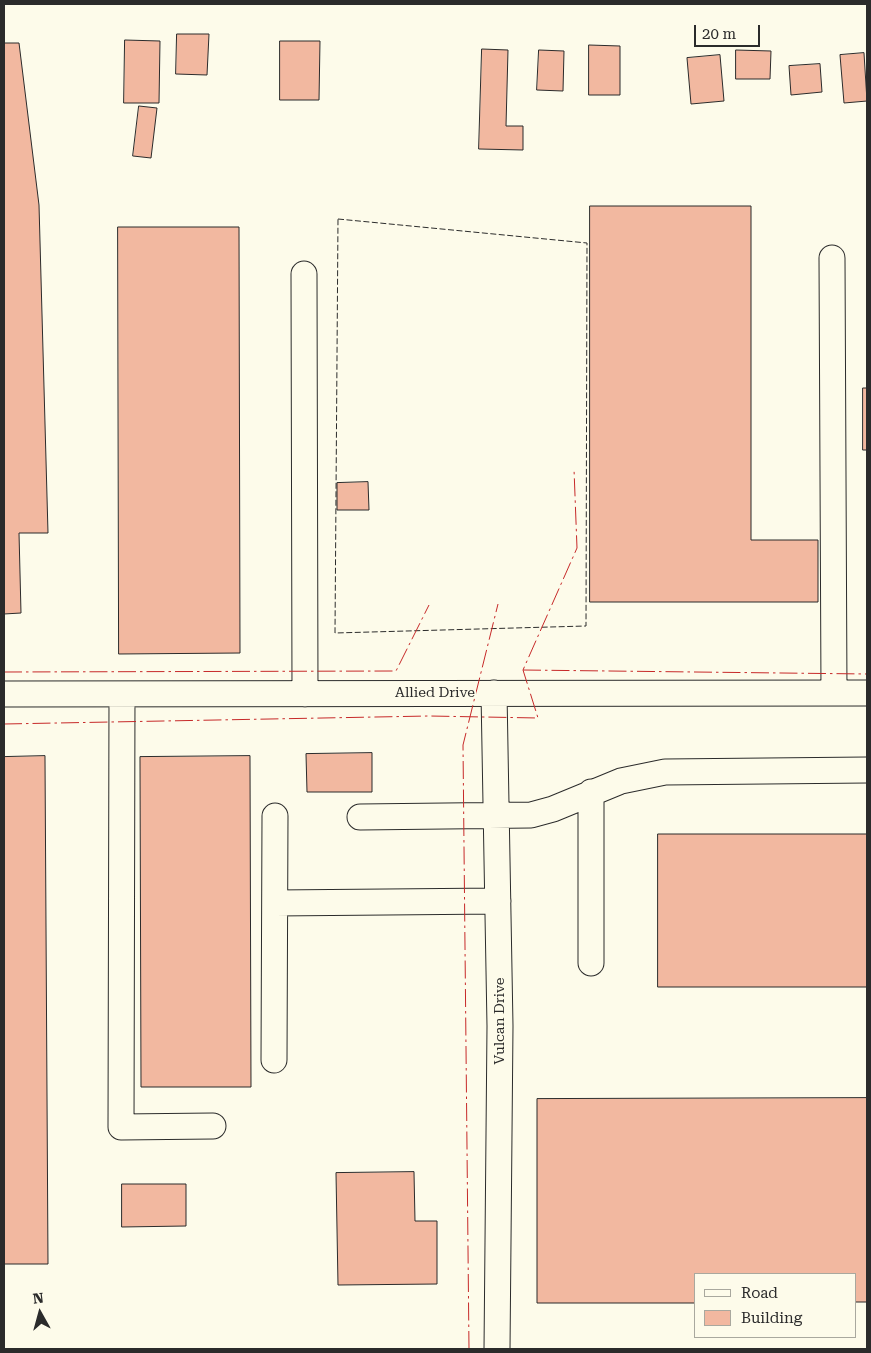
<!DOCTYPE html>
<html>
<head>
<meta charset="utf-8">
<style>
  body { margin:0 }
  #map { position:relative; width:871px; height:1353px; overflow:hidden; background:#fdfbea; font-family:"Roboto Serif",serif }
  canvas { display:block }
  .frame { position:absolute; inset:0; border:5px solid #2b2b2b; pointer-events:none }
  .legend { position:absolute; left:694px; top:1273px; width:162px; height:65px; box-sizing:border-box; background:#fdfbea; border:1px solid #a9a89e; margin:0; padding:6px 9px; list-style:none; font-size:15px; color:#2b2b2b }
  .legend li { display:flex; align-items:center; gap:10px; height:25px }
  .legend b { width:25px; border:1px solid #a9a89e }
  .north { position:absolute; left:15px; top:1288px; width:50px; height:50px; -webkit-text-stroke:4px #fdfbea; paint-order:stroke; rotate:353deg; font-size:14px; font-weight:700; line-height:20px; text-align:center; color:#2b2b2b }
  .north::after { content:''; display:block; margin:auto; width:18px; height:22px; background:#2b2b2b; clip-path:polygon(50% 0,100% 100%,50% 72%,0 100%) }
  .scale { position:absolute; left:694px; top:25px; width:66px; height:22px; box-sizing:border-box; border:2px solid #2b2b2b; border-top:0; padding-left:6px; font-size:15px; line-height:18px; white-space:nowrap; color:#2b2b2b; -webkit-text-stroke:4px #fdfbea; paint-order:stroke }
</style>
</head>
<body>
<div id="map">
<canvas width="871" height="1353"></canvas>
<div class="frame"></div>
<ul class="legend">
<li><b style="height:6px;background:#fdfbea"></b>Road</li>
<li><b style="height:14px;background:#f2b8a0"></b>Building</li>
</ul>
<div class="north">N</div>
<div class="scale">20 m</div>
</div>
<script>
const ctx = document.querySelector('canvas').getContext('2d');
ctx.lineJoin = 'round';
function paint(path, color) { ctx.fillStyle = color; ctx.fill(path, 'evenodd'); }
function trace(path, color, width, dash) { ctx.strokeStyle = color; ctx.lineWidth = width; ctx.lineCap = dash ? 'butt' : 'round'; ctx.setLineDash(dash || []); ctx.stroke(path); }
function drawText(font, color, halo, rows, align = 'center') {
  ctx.font = font + ' "Roboto Serif",serif'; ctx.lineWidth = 4; ctx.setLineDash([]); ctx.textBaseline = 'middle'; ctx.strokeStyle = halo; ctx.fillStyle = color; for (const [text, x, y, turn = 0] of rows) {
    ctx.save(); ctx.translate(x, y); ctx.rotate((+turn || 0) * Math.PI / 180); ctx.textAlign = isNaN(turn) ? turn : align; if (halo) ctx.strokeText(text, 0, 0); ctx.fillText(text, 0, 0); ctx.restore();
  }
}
const building = new Path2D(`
  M177,34H209L207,75L176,74Z
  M125,40L160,41L159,103H124Z
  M280,41H320L319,100H280Z
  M4,43H19L39,205L48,533H19L21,613L4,614Z
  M589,45L620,46V95H589Z
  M482,49L508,50L506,126H523V150L479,149Z
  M539,50L564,51L563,91L537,90Z
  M736,50L771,51L770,79H736Z
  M864,53L867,101L844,103L840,55Z
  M720,55L724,101L691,104L687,58Z
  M820,64L822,92L791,95L789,66Z
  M139,106L157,108L151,158L133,156Z
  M590,206H751V540H818V602H590Z
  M118,227H239L240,653L119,654Z
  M863,388H867V450H863Z
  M368,482L369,510H337V483Z
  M372,753V792H307L306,754Z
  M45,756L48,1264H4V757Z
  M250,756L251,1087H141L140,757Z
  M658,834H867V987H658Z
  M867,1098V1302H855V1274H695V1303H537V1099Z
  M414,1172L415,1221H437V1284L338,1285L336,1173Z
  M122,1184H186V1226L122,1227Z`);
paint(building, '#f2b8a0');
trace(building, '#2b2b2b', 1);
const minor = new Path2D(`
  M832,258L834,693
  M304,274L305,694
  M494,693L500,1026L497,1349
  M4,694L867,693
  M122,694L121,1127L213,1126
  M360,817L531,815L553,809L621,781L665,772L867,770
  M275,903L498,901
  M591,963V792
  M274,1060L275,816`);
trace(minor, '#2b2b2b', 27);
trace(minor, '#fdfbea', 25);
trace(new Path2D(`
  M338,219L587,243L586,626L335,633Z`), '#2b2b2b', 1, [6, 2.5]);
trace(new Path2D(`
  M523,670L867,674
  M4,672L396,671L429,605
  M4,724L429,716L538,718L523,670L577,548L574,469
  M469,1349L463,745L498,604`), '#c62828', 1, [18, 4, 2.5, 4]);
drawText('14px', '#2b2b2b', '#fdfbea', [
  ["Allied Drive",435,693],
  ["Vulcan Drive",500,1021,-90]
]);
</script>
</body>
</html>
